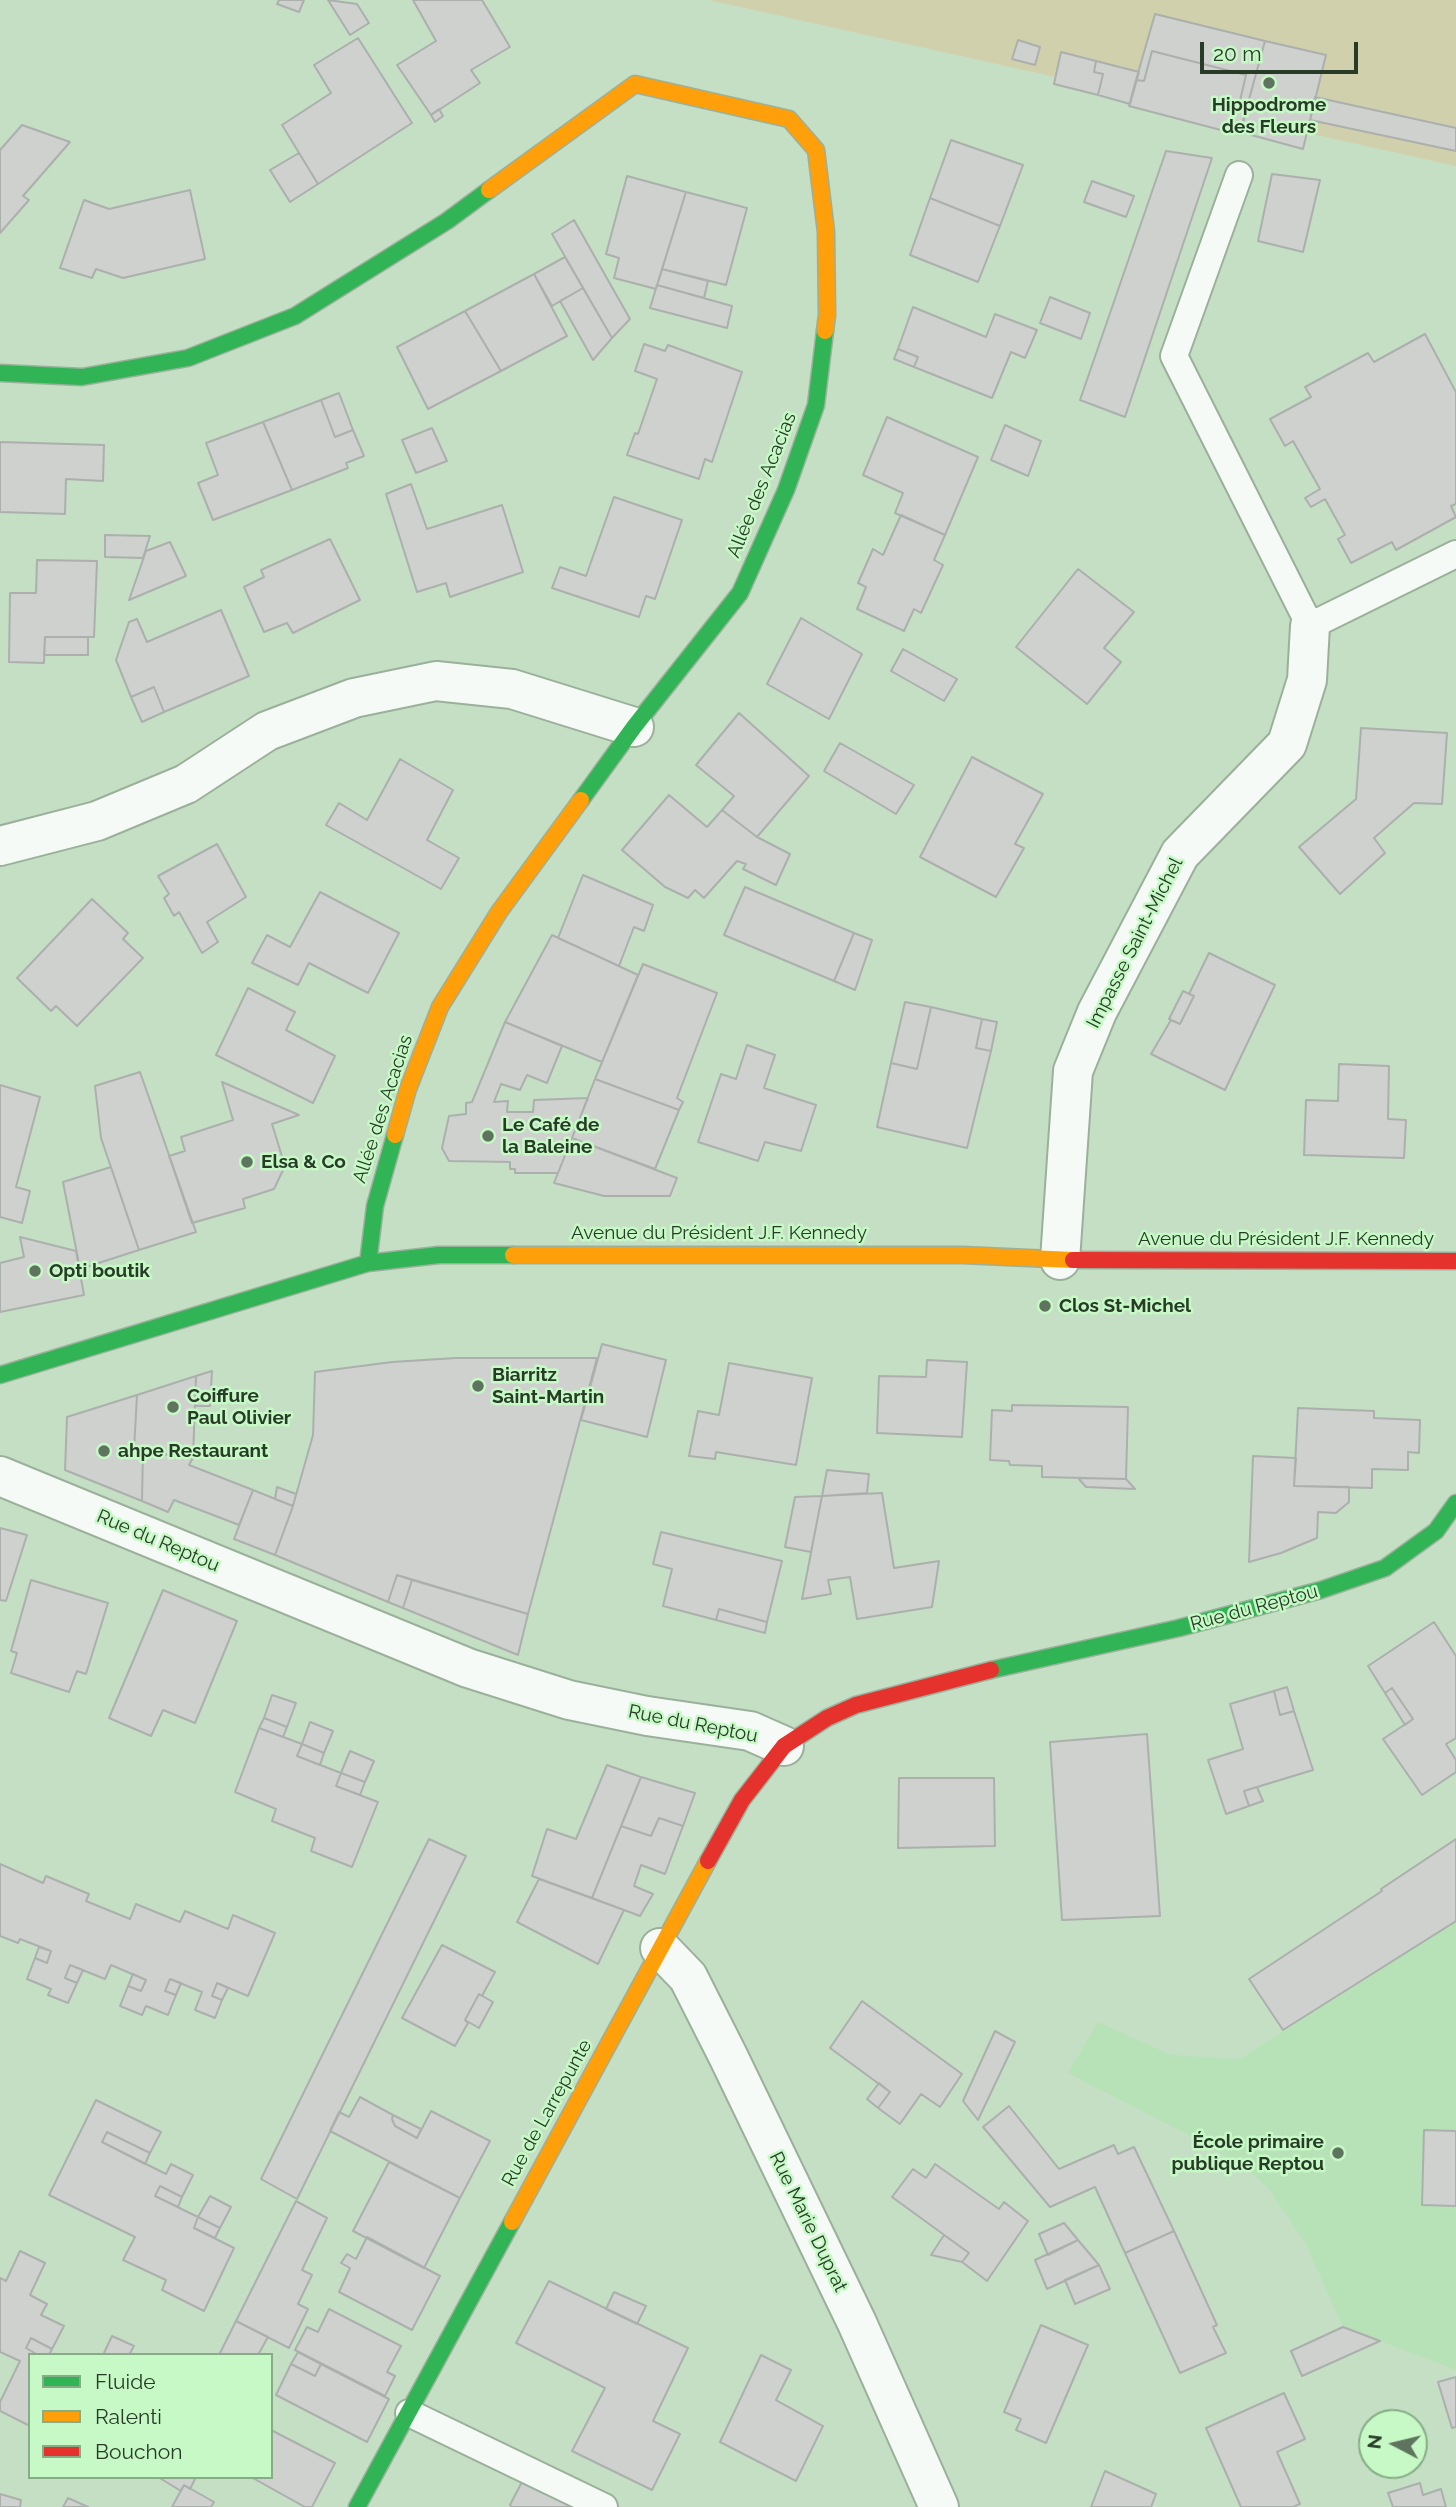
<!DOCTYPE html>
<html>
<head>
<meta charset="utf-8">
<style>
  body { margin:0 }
  #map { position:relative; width:1456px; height:2507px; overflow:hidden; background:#c4dfc4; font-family:Raleway,sans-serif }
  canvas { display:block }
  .legend { position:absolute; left:28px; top:2353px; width:245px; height:126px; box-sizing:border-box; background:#c6f9c5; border:2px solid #86ad86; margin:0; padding:9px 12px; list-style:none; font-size:21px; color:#273b27 }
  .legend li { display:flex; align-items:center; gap:14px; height:35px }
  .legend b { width:35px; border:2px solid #86ad86 }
  .north { position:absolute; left:1358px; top:2409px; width:70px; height:70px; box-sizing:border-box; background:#c6f9c5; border:2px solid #86ad86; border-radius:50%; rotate:277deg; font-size:19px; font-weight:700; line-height:28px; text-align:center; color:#273b27 }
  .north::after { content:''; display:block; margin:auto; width:24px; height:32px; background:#5e745e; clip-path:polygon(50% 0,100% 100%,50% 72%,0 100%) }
  .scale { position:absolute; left:1200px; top:42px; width:158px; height:32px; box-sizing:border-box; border:4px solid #273b27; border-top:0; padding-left:9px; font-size:21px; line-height:24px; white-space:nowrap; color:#273b27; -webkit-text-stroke:5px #c6f9c5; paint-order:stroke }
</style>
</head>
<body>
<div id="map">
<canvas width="1456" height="2507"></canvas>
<ul class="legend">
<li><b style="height:9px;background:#30b455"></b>Fluide</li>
<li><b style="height:9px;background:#ff9f0a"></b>Ralenti</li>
<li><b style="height:9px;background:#e5322d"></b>Bouchon</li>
</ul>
<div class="north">N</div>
<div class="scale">20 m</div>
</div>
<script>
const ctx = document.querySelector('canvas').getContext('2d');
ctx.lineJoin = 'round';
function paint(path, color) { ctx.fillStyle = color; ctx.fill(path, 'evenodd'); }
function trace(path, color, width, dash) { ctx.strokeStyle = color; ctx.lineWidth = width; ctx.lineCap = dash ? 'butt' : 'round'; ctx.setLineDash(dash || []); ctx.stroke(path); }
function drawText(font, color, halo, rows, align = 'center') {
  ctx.font = font + ' Raleway,sans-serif'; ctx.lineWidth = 5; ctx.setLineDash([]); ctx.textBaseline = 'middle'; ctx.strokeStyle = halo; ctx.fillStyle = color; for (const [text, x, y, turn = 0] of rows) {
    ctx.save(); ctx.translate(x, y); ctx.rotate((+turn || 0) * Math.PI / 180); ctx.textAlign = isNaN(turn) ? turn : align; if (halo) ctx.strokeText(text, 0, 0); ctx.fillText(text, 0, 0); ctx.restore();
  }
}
paint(new Path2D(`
  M1456,1921V2370L1343,2327L1305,2242L1268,2188L1247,2169L1191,2136L1068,2073L1098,2022L1171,2055L1240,2059Z`), '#b7e2b7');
paint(new Path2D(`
  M709,0H1456V166Z`), '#d0d0ac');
const building = new Path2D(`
  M279,0H304L299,12L277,4Z
  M328,0L357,4L369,23L350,35Z
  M413,0H482L510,47L471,70L480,83L431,115L397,65L436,41Z
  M1155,14L1265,41L1247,107L1239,105L1246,75L1152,51L1144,81L1136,80Z
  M358,38L412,123L318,184L282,125L331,93L314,65Z
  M1018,40L1040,47L1035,65L1012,59Z
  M1265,41L1326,55L1303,149L1240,132Z
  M1152,51L1246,75L1239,105L1247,107L1240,135L1129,106L1136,80L1144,81Z
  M1061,52L1096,61L1094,72L1103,74L1098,95L1054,84Z
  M1096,61L1139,72L1130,104L1098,95L1103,74L1094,72Z
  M1315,97L1456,128V151L1310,120Z
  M439,109L443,116L435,122L431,115Z
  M22,125L70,142L23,196L29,200L0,233V150Z
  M951,140L1023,165L1000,226L930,198Z
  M1166,151L1212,158L1125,417L1080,400Z
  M299,153L318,184L290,202L270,170Z
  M1272,174L1320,180L1303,252L1258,241Z
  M627,176L686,192L656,289L614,278L619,258L606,254Z
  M1092,181L1134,196L1126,217L1084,202Z
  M190,190L205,259L123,278L96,269L92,278L60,268L84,200L109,209Z
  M686,192L747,208L726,285L662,269Z
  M930,198L1000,226L978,282L910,255Z
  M574,220L630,319L612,338L552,234Z
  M565,257L583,288L552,306L534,274Z
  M662,269L708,281L704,298L657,285Z
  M534,274L567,336L501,371L465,311Z
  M657,285L732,306L727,328L650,308Z
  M583,288L612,338L593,360L560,301Z
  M1050,297L1090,313L1081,339L1040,323Z
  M913,307L986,337L995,314L1037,330L1025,358L1011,352L992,398L914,367L918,357L898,349Z
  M465,311L501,371L428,409L397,347Z
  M1425,334L1456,392V504L1451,506L1456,517L1396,550L1392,542L1351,563L1338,539L1345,535L1325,499L1311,507L1305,498L1320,489L1293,441L1285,446L1270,419L1311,397L1305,387L1368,353L1374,362Z
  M644,344L665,351L668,345L742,372L712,462L705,459L699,479L627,455L635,433L638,434L657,379L635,371Z
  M898,349L918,357L914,367L894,359Z
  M339,393L353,430L335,437L321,400Z
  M321,400L335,437L353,430L364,456L346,463L348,468L292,490L263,422Z
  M887,417L978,457L945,535L895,513L903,493L863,475Z
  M263,422L292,490L213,520L198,483L218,475L206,443Z
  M1005,425L1041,441L1028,476L991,460Z
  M432,428L447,461L416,473L402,440Z
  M0,442L104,445L103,481L66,479L65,514L0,512Z
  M411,484L427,529L502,505L523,572L450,597L446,583L417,592L386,494Z
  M614,497L682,520L655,599L646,596L639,617L552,588L560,567L586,576Z
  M901,515L945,535L934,560L943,565L921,613L914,609L904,631L857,609L866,587L858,583L873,549L883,555Z
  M105,535L150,536L143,558L105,557Z
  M330,539L360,600L293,633L287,623L264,632L244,587L264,577L261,570Z
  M170,542L186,576L129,600L146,551Z
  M37,560L97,561L94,637H45L44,663L9,662L10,593H36Z
  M1078,569L1134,612L1104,648L1121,662L1087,704L1016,647Z
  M221,610L249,676L164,712L154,687L131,697L116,660L129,622L137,619L147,642Z
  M801,618L862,654L829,719L767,684Z
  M45,637H88V655H44Z
  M903,649L957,679L944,701L891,671Z
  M154,687L164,712L142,722L131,697Z
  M739,713L809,776L757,837L722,810L734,796L696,765Z
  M1361,728L1447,733L1442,804L1414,803L1374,838L1385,853L1340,894L1299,847L1356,799Z
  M840,743L914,785L896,814L824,771Z
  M972,757L1043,794L1015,844L1024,848L996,897L920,857Z
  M400,759L453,790L427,840L459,858L441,889L326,825L339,803L367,820Z
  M669,795L707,827L722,810L757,837L790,854L776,885L743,869L746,864L737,861L704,898L695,890L688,898L665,887L622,850Z
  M217,844L246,897L207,922L218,942L202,953L179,912L174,916L164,898L169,894L158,876Z
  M583,875L653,905L644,931L634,927L619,966L558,938Z
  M745,887L854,933L834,981L724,935Z
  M320,892L399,933L368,993L309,963L298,985L252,963L267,935L290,947Z
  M92,899L128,933L123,939L143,958L77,1026L56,1006L51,1011L17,978Z
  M854,933L872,940L855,990L834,981Z
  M552,935L638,975L602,1062L505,1022Z
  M1209,953L1275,985L1225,1090L1151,1054L1171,1020L1180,1024L1194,996L1189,994Z
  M643,964L717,993L677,1098L683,1102L679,1110L595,1079Z
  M248,988L295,1012L286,1030L335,1056L313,1103L216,1055Z
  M1183,991L1194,996L1180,1024L1169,1019Z
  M905,1002L931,1007L917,1069L891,1063Z
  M931,1007L982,1019L976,1048L991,1051L967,1148L877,1127L891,1063L917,1069Z
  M982,1019L997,1022L991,1051L976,1048Z
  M505,1022L562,1046L547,1083L527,1075L520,1090L501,1084L494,1102L508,1101L507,1112H533L534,1100L588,1098L558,1173H515V1169H510V1162L449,1161L442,1148L449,1116L466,1114V1103L472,1102Z
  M747,1045L775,1055L764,1088L816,1105L801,1151L765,1142L758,1161L698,1142L721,1074L736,1079Z
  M1339,1064L1389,1066L1388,1119L1406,1120L1404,1158L1304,1155L1306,1100L1338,1101Z
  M140,1072L196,1232L139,1250L101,1138L95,1086Z
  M595,1079L679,1110L655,1169L572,1138Z
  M222,1082L299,1115L272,1124L285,1166L274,1189L243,1199L245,1208L192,1223L169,1156L185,1151L181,1137L233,1120Z
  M0,1085L40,1097L16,1187L30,1191L22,1223L0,1217Z
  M572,1138L677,1178L670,1196H604L554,1183Z
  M111,1167L139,1250L80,1269L63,1182Z
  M20,1237L76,1251L84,1295L0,1312V1263L24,1257Z
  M602,1344L666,1360L647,1437L581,1420Z
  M456,1358H597L528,1614L397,1575L388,1602L275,1555L292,1509L313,1435L315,1372L392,1362Z
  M927,1360L967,1362L962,1437L877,1433L879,1376L926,1377Z
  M729,1363L812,1378L796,1465L716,1452L715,1459L689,1456L698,1411L719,1415Z
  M212,1371L210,1406H195L196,1376Z
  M196,1376L193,1458L134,1450L137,1395Z
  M137,1395L134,1450L143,1452L142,1501L65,1470L67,1417Z
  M1012,1405L1128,1407L1126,1479L1042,1477V1466L1010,1465L1009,1461L990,1460L992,1410L1012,1411Z
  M1298,1408L1374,1411V1418L1420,1420L1419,1453L1408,1452V1470L1372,1469V1488L1294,1486Z
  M143,1452L193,1458L189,1465L253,1490L239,1525L174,1500L168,1512L142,1501Z
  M1253,1456L1296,1458L1294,1486L1349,1487V1502L1336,1513L1318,1512L1317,1538L1281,1553L1249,1562Z
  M827,1470L869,1474L867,1493L822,1496Z
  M1078,1478L1126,1479L1135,1489L1086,1487Z
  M277,1487L296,1494L293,1506L275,1499Z
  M253,1490L293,1506L275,1555L234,1539Z
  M882,1493L894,1568L939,1561L932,1607L857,1619L850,1577L828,1580L831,1594L802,1599L822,1496Z
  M822,1496L811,1552L785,1547L795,1497Z
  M0,1528L27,1535L6,1601L0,1600Z
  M661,1532L782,1561L767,1622L719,1609L716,1620L663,1606L672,1569L653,1564Z
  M397,1575L412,1580L403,1608L388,1602Z
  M31,1580L108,1603L86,1674L77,1671L69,1692L11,1673L17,1653L11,1651Z
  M412,1580L528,1614L518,1655L403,1608Z
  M163,1590L237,1621L195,1723L163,1710L151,1736L109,1718Z
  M719,1609L767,1622L765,1633L716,1620Z
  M1434,1622L1456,1656V1738L1446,1744L1456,1760V1772L1422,1795L1383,1739L1413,1719L1392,1688L1385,1693L1368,1666Z
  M1287,1687L1294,1711L1280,1715L1274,1691Z
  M1392,1688L1413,1719L1405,1725L1385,1693Z
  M1274,1691L1280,1715L1294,1711L1313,1770L1244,1791L1249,1806L1226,1814L1208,1760L1243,1749L1230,1704Z
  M272,1695L296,1703L287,1727L264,1718Z
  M264,1718L287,1727L283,1737L259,1728Z
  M310,1722L333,1731L324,1753L302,1744Z
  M259,1728L302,1744L297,1756L341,1773L336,1786L378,1802L352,1867L311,1851L315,1838L272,1821L276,1809L235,1792Z
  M1147,1734L1160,1916L1062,1920L1050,1742Z
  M302,1744L324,1753L320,1765L297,1756Z
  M350,1751L374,1761L365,1782L341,1773Z
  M607,1765L641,1777L592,1898L532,1876L547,1829L576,1839Z
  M341,1773L365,1782L360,1795L336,1786Z
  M641,1777L695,1793L683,1826L659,1818L651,1836L621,1826Z
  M899,1778H994L995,1846L898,1848Z
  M1257,1787L1263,1801L1249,1806L1244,1791Z
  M659,1818L683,1826L665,1874L641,1865L634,1886L653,1894L640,1916L592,1898L621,1826L651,1836Z
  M429,1839L466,1856L297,2199L261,2179Z
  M1456,1839V1921L1283,2030L1249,1979L1382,1891L1381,1889Z
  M0,1864L43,1883L46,1876L89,1894L86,1901L130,1919L136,1904L180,1922L185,1911L228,1929L233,1915L275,1933L248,1996L217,1983L212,1996L222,2000L215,2018L195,2010L202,1992L170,1979L165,1991L176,1995L168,2015L146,2006L142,2015L120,2006L128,1986L141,1991L146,1980L111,1965L105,1979L70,1965L65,1978L77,1983L68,2003L48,1995L51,1989L27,1979L35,1958L47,1963L51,1951L20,1939L18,1943L0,1936Z
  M539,1879L624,1910L598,1964L517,1922Z
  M442,1945L495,1972L482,1996L479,1994L465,2020L468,2023L455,2046L402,2018Z
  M39,1947L51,1951L47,1963L35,1958Z
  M70,1965L83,1970L77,1983L65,1978Z
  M133,1974L146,1980L141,1991L128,1986Z
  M170,1979L181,1983L176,1995L165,1991Z
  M217,1983L228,1988L222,2000L212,1996Z
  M479,1994L493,2002L479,2028L465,2020Z
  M862,2001L962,2074L940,2107L921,2094L900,2124L878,2108L890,2092L830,2048Z
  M995,2031L1015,2042L978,2120L963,2101Z
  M879,2083L890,2092L878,2108L867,2099Z
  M360,2097L393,2115L392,2119L395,2126L417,2138L431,2111L490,2141L460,2198L330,2131L339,2112L349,2117Z
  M96,2100L161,2132L150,2153L107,2132L102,2142L166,2174L171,2164L193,2175L182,2197L160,2186L155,2196L198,2217L194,2228L234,2248L204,2311L162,2290L166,2280L123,2260L135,2237L49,2195Z
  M1009,2106L1059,2169L1114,2145L1118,2154L1134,2147L1174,2231L1125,2253L1095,2187L1050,2207L983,2127Z
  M393,2115L421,2129L417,2138L395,2126L392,2119Z
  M1424,2130L1456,2131V2206L1422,2205Z
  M107,2132L150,2153L145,2164L102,2142Z
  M389,2162L460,2198L424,2268L353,2231Z
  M935,2164L999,2209L1004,2202L1028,2221L987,2281L962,2262L969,2253L892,2197L913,2169L926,2178Z
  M160,2186L182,2197L178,2207L155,2196Z
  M210,2196L231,2207L220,2228L198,2217Z
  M296,2201L327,2218L302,2270L312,2275L298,2304L308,2309L289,2348L236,2321Z
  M198,2217L220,2228L215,2238L194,2228Z
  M1064,2223L1078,2240L1048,2255L1039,2234Z
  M1174,2231L1217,2325L1213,2327L1226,2353L1180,2373L1125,2253Z
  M944,2235L969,2253L962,2262L931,2255Z
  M367,2237L440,2276L412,2330L339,2292L350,2268L341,2263L347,2254L356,2259Z
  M1078,2240L1099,2265L1047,2289L1035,2260Z
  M20,2251L45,2263L30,2295L47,2304L41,2315L64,2326L52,2349L31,2338L26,2348L38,2355H30V2426L0,2411V2402L20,2361L0,2352V2278L6,2281Z
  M1099,2265L1110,2289L1075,2304L1065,2280Z
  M549,2281L688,2348L653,2421L680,2434L652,2490L572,2451L605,2388L516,2343Z
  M614,2292L646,2306L637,2324L606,2309Z
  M329,2309L401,2346L387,2372L395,2376L385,2396L295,2350L307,2327L318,2332Z
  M236,2321L268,2337L258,2355H219Z
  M1041,2325L1088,2345L1046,2443L1016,2430L1021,2419L1004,2412Z
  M1343,2327L1380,2341L1302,2376L1291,2351Z
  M112,2336L134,2346L129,2355H103Z
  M31,2338L52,2349L49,2355H38L26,2348Z
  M298,2352L321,2364L315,2376L291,2364Z
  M761,2355L791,2370L776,2400L823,2426L796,2481L720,2442Z
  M291,2364L315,2376L321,2364L389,2399L367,2442L276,2395Z
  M1456,2377V2427L1452,2428L1438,2382Z
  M1284,2393L1305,2439L1277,2452L1300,2504L1293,2507H1241L1206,2428Z
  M271,2430L335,2463L312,2507H305L251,2477H271Z
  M1105,2471L1156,2494L1151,2507H1091Z
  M525,2476L585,2507H512L510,2505Z
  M158,2477H196L190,2489L184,2485L181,2491Z
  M1420,2483L1423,2495L1441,2489L1446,2507H1393L1388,2493Z
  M184,2485L214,2502L211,2507H172Z
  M0,2494L21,2500L20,2507H0Z
  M68,2498L88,2507H63Z`);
paint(building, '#ced1ce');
trace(building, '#acb0ad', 2);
const lane = new Path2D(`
  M1239,175L1174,356L1310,626L1456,554
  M409,2413L604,2507`);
const street = new Path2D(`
  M0,846L97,821L186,784L267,731L354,698L436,681L512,689L634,727
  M1060,1260L1073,1071L1097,1012L1180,854L1287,744L1307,680L1310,626
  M0,1476L468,1668L569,1700L647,1716L750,1731L784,1746
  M660,1948L688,1977L728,2056L857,2323L939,2507`);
const fast = new Path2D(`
  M0,373L82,377L188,358L295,316L447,221L489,190
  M581,800L634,727L740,593L786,490L816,405L825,331
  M368,1263L375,1206L395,1135
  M0,1375L368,1263L439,1255H513
  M991,1670L1179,1628L1321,1590L1385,1568L1436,1531L1456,1503
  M357,2507L512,2222`);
const slow = new Path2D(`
  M489,190L635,84L789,119L816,150L826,232L827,315L825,331
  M395,1135L408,1089L440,1007L499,912L581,800
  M513,1255H962L1073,1260
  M512,2222L708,1861`);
const jam = new Path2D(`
  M1073,1260L1456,1261
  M708,1861L742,1800L784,1746L827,1718L856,1705L991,1670`);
trace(lane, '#9bb09b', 30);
trace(street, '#9bb09b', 42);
trace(fast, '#9bb09b', 19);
trace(slow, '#9bb09b', 19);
trace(jam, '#9bb09b', 19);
trace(lane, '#f6faf6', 26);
trace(street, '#f6faf6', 38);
trace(fast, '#30b455', 16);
trace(slow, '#ff9f0a', 16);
trace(jam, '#e5322d', 16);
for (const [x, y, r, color] of [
  [1269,83,7,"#5e745e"],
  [488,1136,7,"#5e745e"],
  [247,1162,7,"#5e745e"],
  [35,1271,7,"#5e745e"],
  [1045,1306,7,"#5e745e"],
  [478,1386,7,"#5e745e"],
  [173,1407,7,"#5e745e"],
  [104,1451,7,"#5e745e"],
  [1338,2153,7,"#5e745e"]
]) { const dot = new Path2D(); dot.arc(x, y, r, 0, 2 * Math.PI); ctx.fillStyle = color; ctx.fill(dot); trace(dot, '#c6f9c5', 2.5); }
drawText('bold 19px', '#273b27', '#c6f9c5', [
  ["Hippodrome",1269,105,"center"],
  ["des Fleurs",1269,127,"center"],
  ["Le Café de",502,1125],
  ["la Baleine",502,1147],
  ["Elsa & Co",261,1162],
  ["Opti boutik",49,1271],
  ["Clos St-Michel",1059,1306],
  ["Biarritz",492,1375],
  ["Saint-Martin",492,1397],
  ["Coiffure",187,1396],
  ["Paul Olivier",187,1418],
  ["ahpe Restaurant",118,1451],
  ["École primaire",1324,2142,"right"],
  ["publique Reptou",1324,2164,"right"]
], 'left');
drawText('19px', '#273b27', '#c6f9c5', [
  ["Allée des Acacias",762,485,-68],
  ["Impasse Saint-Michel",1135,943,-63],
  ["Allée des Acacias",383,1109,-72],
  ["Avenue du Président J.F. Kennedy",719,1233],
  ["Avenue du Président J.F. Kennedy",1286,1239],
  ["Rue du Reptou",158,1541,23],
  ["Rue du Reptou",1254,1608,-15],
  ["Rue du Reptou",693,1724,11],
  ["Rue de Larrepunte",547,2113,-61],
  ["Rue Marie Duprat",808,2222,64]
]);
</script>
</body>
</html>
